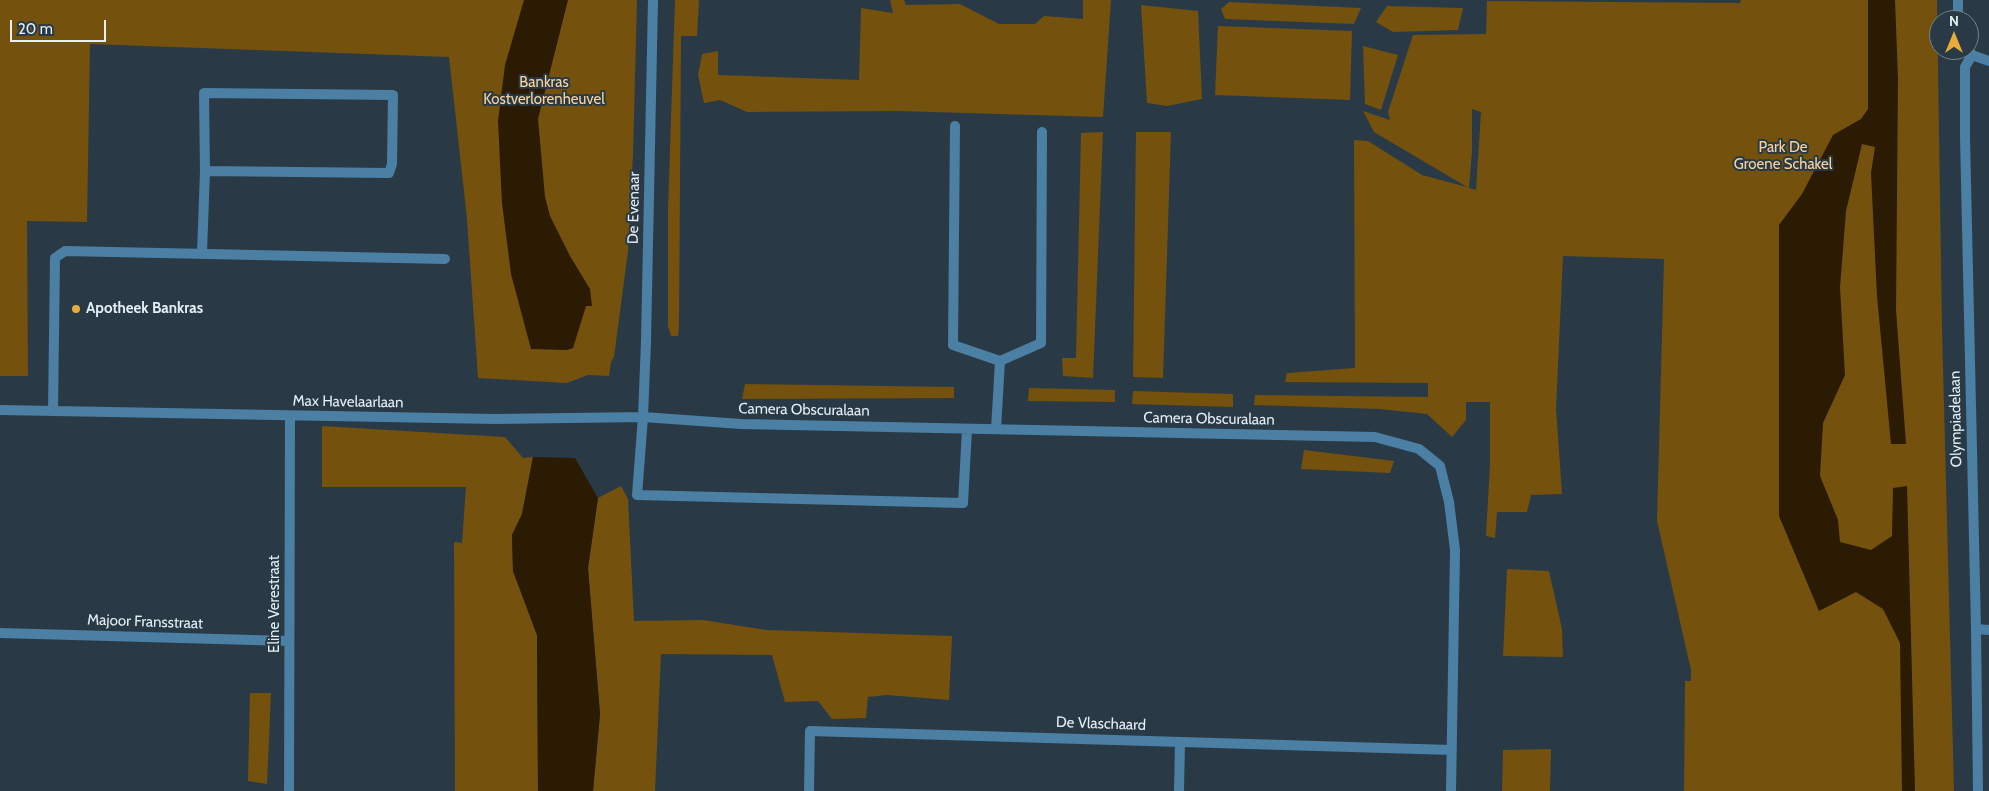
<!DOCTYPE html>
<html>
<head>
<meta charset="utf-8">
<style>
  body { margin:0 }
  #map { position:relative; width:1989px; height:791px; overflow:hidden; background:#293a46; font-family:Cabin,sans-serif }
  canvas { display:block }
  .north { position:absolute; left:1929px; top:10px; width:50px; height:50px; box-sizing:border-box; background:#293a46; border:1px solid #73828c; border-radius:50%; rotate:0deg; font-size:14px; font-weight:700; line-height:20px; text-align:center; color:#e3eef5 }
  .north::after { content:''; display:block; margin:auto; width:18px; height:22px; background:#eaaa39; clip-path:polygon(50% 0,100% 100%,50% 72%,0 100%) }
  .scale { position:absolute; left:10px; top:20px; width:96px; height:22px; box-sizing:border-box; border:2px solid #e3eef5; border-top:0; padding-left:6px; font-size:15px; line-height:18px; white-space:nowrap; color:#e3eef5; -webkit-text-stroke:4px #293a46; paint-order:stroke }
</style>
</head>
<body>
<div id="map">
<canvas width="1989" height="791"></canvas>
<div class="north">N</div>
<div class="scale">20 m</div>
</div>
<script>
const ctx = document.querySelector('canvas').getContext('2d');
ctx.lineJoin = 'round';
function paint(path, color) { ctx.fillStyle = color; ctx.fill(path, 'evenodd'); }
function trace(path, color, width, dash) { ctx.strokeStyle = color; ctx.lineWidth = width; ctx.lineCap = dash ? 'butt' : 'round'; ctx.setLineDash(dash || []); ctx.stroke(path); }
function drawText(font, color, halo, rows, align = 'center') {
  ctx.font = font + ' Cabin,sans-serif'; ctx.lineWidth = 4; ctx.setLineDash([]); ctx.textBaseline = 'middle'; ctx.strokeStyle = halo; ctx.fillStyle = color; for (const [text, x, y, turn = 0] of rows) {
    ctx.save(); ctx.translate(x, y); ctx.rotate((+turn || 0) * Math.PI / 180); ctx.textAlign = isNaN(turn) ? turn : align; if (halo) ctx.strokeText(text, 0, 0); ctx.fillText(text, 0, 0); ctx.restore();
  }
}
paint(new Path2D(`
  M0,0H637L633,154L628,251L614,357L611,362L609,376L588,375L567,383L478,378L467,219L449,57L90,44L87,222L27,221L28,376H0Z
  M675,0H699L697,36H681L679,327L678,336H671L668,326V209Z
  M890,0H904L906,5L960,4L999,24H1035L1044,16L1083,19V0H1111L1103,117L897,111L747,112L720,100L704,103L698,75L702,54L718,51V75L859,80L861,8L893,13Z
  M1741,0H1937L1942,328L1954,791H1684L1685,681H1691V670L1657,521L1664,259L1563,256L1556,408L1562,494L1531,495L1527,512H1497L1495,538L1486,536L1490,464V402H1466V420L1452,437L1427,414L1380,409L1254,405L1255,395L1428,397V383L1285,382L1287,373L1355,368L1354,140L1368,141L1422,175L1467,187L1374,132L1363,111L1390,120L1388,112L1413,35L1486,34L1487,1L1740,3ZM1472,109L1481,112L1476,190L1469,188L1472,151Z
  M1229,2L1361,8L1354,24L1225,19L1221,9Z
  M1141,5L1198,11L1202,99L1167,106L1147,103Z
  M1387,6L1463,8L1458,30L1393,32L1376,22Z
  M1218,26L1352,31L1350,100L1215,95Z
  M1363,46L1398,55L1381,110L1365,104Z
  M1103,132L1093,378L1063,376L1062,358H1076L1081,133Z
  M1136,132H1171L1163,378L1133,377Z
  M745,384L954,387V398L742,399Z
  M1029,388L1115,390V402L1028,401Z
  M1133,391L1233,394V407L1132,404Z
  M322,426L505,437L523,458L533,457L522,514L512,535L513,571L537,635L538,791H455L454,542L462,543L466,487H322Z
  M1304,450L1394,461L1390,473L1301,469Z
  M621,486L628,499L634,621L703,620L766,630L952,636L949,700L887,695L868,697L866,718L832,719L818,701L785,702L772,655L661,654L655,791H593L600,714L588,568L598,498Z
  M1507,569L1549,571L1562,629L1563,657L1503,656Z
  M250,693H271L267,784L248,781Z
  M1551,749L1550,791H1502L1503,750Z`), '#74510d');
paint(new Path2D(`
  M524,0H568L538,119L545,197L550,216L570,256L590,289L592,306H586L573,348L567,350L531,349L511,274L502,203L498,121L505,65Z
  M1868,0H1895L1898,79L1896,310L1906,444H1891L1877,296L1871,173L1875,147L1862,144L1846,211L1840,287L1845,375L1823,423L1820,476L1838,520L1840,542L1871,550L1892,536L1893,488L1907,486L1915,791H1902L1900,643L1883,609L1856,592L1819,611L1779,516V225L1802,194L1833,135L1861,119L1868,109Z
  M533,457L575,458L598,498L588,568L600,714L593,791H538L537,635L513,571L512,535L522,514Z`), '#2b1b02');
trace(new Path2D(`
  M1972,55L1965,67V137L1976,629
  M955,126L953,345L1000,361
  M202,253L205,171L204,93L393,95L392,164L389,173L205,171
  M643,417L637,495L963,503
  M996,429L1000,361L1041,343L1042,132
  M1179,791L1180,742`), '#4b7fa3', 10);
trace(new Path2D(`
  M1958,0V20
  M1969,50L1972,55L1989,61
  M0,410L495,419L643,417L741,424L1375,437L1419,449L1440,466L1449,502L1455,550L1451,791
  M53,411L55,258L65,251L445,259
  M643,417L646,341L653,0
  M963,503L967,429
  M0,633L289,641
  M289,791L290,416
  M809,791L810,731L1452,750
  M1978,791L1976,629L1989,630`), '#4b7fa3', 10);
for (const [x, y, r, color] of [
  [76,309,5,"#eaaa39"]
]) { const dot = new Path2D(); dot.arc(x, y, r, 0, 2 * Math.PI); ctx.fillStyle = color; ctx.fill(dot); trace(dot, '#293a46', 2); }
drawText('15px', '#fbd399', '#293a46', [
  ["Bankras",544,83],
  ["Kostverlorenheuvel",544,100],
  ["Park De",1783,148],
  ["Groene Schakel",1783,165]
]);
drawText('15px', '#e3eef5', '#293a46', [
  ["De Evenaar",634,208,-89],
  ["Max Havelaarlaan",348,402,1],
  ["Camera Obscuralaan",804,410,1],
  ["Camera Obscuralaan",1209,419,1],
  ["Olympiadelaan",1956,419,-91],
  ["Eline Verestraat",275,604,-90],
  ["Majoor Fransstraat",145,622,2],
  ["De Vlaschaard",1101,724,2]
]);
drawText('bold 15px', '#e3eef5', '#293a46', [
  ["Apotheek Bankras",86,309]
], 'left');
</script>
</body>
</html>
